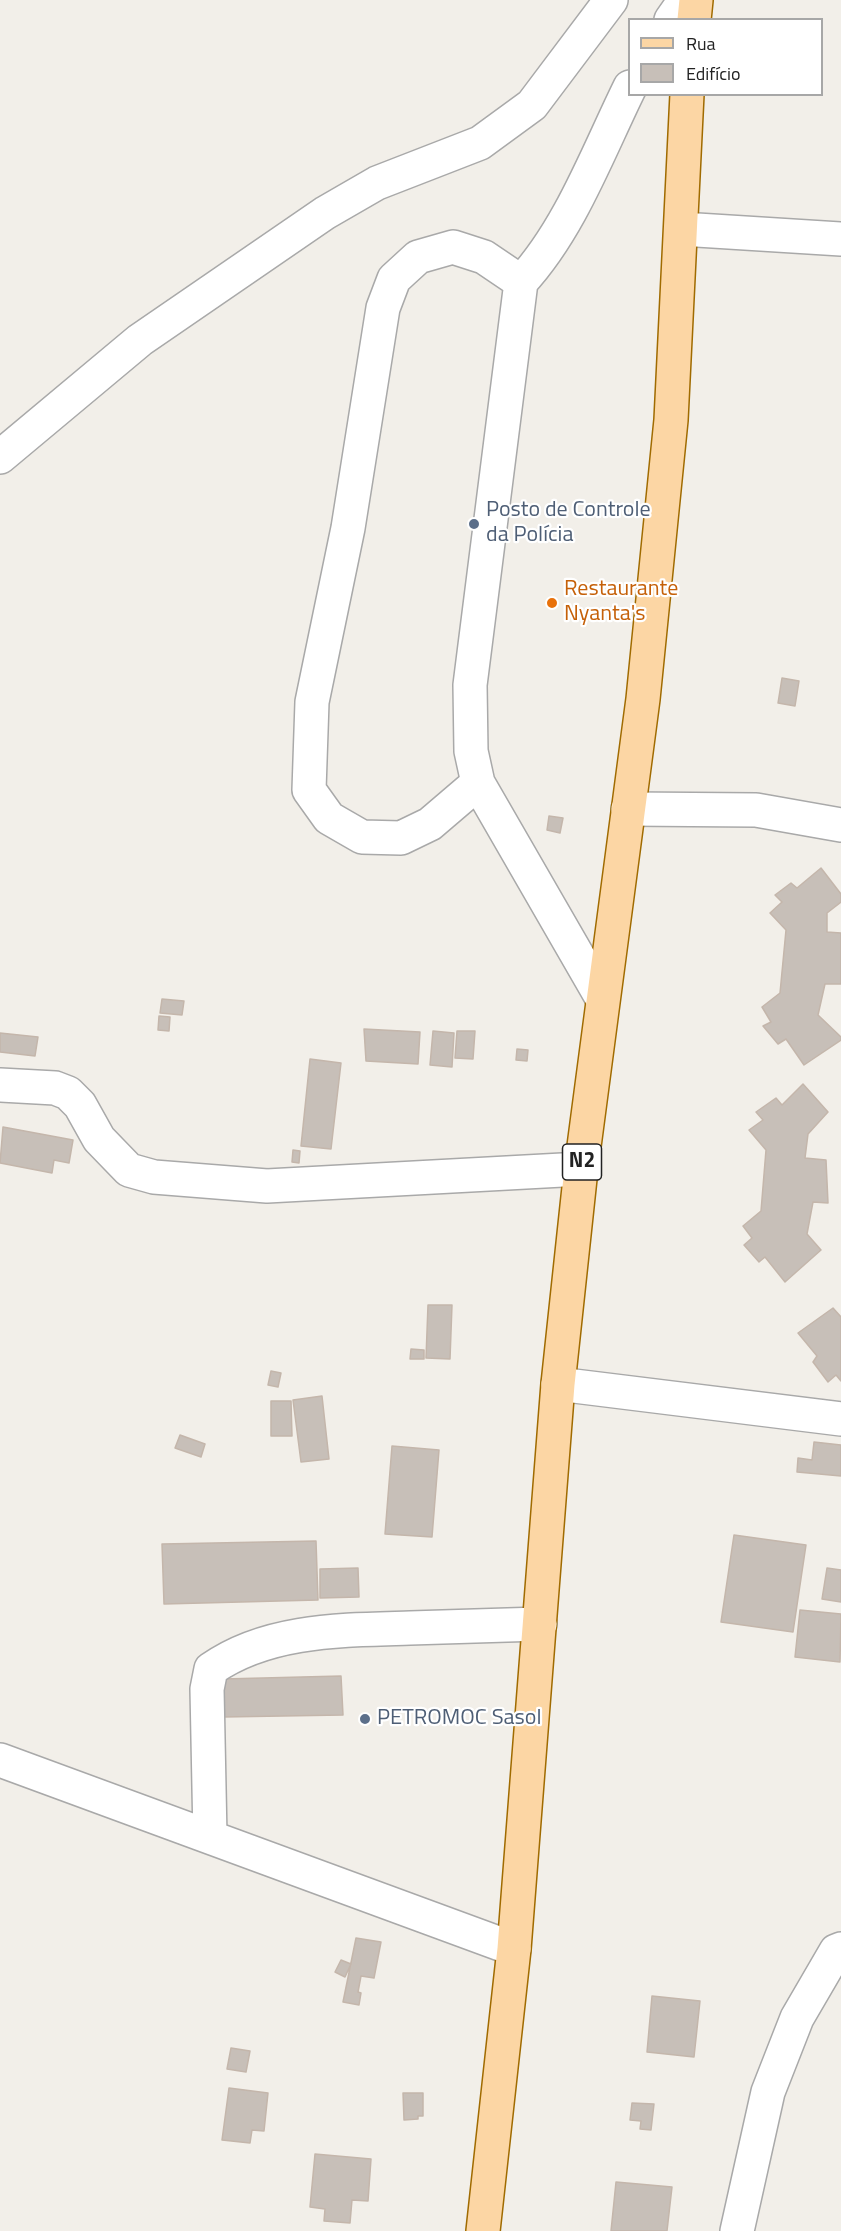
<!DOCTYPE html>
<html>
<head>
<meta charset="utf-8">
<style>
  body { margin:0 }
  #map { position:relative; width:841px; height:2231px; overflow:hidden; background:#f2efe9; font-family:"Titillium Web",sans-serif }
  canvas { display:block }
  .legend { position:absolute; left:628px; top:18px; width:195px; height:78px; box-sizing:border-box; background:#fff; border:2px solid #a7a7a7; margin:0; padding:8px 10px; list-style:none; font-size:18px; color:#222 }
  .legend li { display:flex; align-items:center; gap:12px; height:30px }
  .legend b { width:30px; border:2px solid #a7a7a7 }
</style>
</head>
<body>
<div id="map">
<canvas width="841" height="2231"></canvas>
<ul class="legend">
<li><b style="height:8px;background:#fcd6a4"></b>Rua</li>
<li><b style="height:16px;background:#c7bfb8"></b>Edifício</li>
</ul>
</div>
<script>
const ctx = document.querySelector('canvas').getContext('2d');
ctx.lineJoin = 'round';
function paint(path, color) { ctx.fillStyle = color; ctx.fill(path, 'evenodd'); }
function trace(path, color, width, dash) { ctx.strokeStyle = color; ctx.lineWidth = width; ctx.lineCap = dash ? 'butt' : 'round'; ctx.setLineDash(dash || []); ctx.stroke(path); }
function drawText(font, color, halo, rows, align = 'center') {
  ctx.font = font + ' "Titillium Web",sans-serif'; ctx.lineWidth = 4.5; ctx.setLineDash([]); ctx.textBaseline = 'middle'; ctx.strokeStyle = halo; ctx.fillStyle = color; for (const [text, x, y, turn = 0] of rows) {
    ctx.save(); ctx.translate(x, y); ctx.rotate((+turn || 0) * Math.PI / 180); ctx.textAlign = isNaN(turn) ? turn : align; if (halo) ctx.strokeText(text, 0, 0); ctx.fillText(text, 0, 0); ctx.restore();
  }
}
const building = new Path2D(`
  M782,678L799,681L795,706L778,703Z
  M549,816L563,818L560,833L547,830Z
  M821,868L841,894V902L827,913V932L841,933V984H825L818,1015L841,1037V1040L804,1065L786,1039L778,1044L763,1026L771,1022L762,1007L780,993L786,930L770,913L782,902L775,895L791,883L797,888Z
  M162,999L184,1001L182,1015L160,1013Z
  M159,1016L170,1017L169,1031L158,1030Z
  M364,1029L420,1032L418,1064L366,1061Z
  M433,1031L454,1033L452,1067L430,1065Z
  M457,1031H475L473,1059L455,1058Z
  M0,1033L38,1037L35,1056L0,1052Z
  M517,1049L528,1050L527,1061L516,1060Z
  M310,1059L341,1063L331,1149L301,1146Z
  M803,1084L828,1112L808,1134L805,1158L826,1160L828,1203L813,1202L807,1234L821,1250L785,1282L765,1257L759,1262L744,1245L752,1238L743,1226L761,1211L766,1150L749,1130L763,1120L756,1112L776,1098L782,1105Z
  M3,1127L73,1140L69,1163L54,1160L52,1173L0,1163Z
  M293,1150L300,1151L299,1163L292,1162Z
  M428,1305H452L450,1359L426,1358Z
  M833,1308L841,1317V1381L836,1375L828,1382L813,1362L817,1356L798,1333Z
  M411,1349L424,1350V1359H410Z
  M271,1371L281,1373L278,1387L268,1385Z
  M322,1396L329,1459L301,1462L293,1400Z
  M271,1401H291L292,1436H271Z
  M180,1435L205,1444L201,1457L175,1448Z
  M814,1442L841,1445V1476L797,1472L798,1458L812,1460Z
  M392,1446L439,1450L432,1537L385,1534Z
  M734,1535L806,1545L793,1632L721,1622Z
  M316,1541L318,1600L164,1604L162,1544Z
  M358,1568L359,1597L320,1598V1569Z
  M827,1568L841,1570V1602L822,1599Z
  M800,1610L841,1614L840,1662L795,1657Z
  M341,1676L343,1715L223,1717V1679Z
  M356,1938L381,1942L374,1978L361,1976L358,1992L361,1993L359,2005L343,2002Z
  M341,1960L351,1964L345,1977L335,1972Z
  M652,1996L700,2001L694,2057L647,2052Z
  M231,2048L250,2051L246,2072L227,2069Z
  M229,2088L268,2093L264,2131L252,2130L250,2143L222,2140Z
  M403,2093H423V2116H418V2119L404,2120Z
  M632,2103L654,2104L651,2130L640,2129L641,2121L630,2120Z
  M315,2154L371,2159L368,2201L352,2200L350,2223L324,2221L325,2209L310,2207Z
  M616,2182L672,2187L667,2231H611Z`);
paint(building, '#c7bfb8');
trace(building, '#c4b6ab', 1.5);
const minor = new Path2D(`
  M671,20L685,0
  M681,229L841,239
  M0,457L140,340L325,213L377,183L480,143L532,105L611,0
  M478,783L430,824L401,838L362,837L329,818L309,790L312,702L348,528L383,308L394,279L418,257L453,247L484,257L521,282
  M628,809L756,810L841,825
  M602,998L478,783L471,751L470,685L521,282C570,229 598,152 630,87
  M0,1085L55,1088L68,1093L80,1105L99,1139L129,1170L154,1177L267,1186L581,1169
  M558,1384L841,1419
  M0,1760L514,1949
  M210,1837L207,1689L211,1669C268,1629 343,1630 410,1628C453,1627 497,1625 540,1624
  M737,2231L768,2092L797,2018L836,1951L841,1949`);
const major = new Path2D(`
  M694,20L696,0
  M483,2231L514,1949L558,1384L581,1169L643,699L671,420L687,94`);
trace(minor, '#a9a9a9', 36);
trace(major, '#a06b00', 36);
trace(minor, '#fff', 33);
trace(major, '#fcd6a4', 33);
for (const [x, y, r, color] of [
  [474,524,6,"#5c6f8a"],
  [552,603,6,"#e8710a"],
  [365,1719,6,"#5c6f8a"]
]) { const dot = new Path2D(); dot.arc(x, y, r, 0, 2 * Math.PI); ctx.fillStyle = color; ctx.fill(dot); trace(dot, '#fff', 2); }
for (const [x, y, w] of [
  [582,1162,39]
]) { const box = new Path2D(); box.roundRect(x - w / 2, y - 18, w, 36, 4.5); ctx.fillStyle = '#fff'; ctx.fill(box); trace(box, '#222', 1.5); }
drawText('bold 21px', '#222', null, [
  ["N2",582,1162]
]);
drawText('22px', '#4e5e75', '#fff', [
  ["Posto de Controle",486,511],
  ["da Polícia",486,536],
  ["PETROMOC Sasol",377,1719]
], 'left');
drawText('22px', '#c56008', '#fff', [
  ["Restaurante",564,590],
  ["Nyanta's",564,615]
], 'left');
</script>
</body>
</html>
